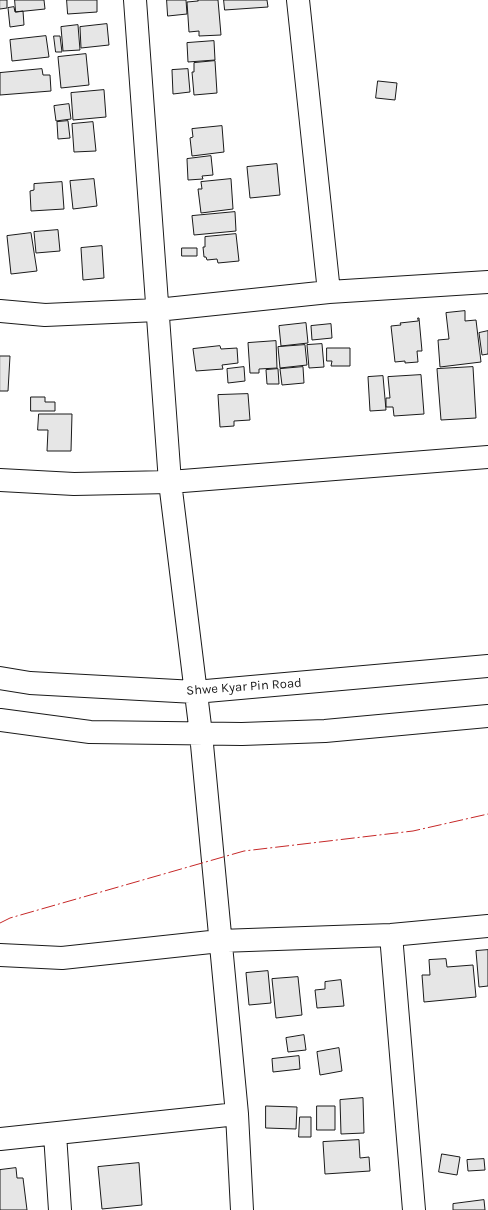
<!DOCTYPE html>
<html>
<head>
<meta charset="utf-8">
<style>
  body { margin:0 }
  canvas { display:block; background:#fff }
</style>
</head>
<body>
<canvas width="488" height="1210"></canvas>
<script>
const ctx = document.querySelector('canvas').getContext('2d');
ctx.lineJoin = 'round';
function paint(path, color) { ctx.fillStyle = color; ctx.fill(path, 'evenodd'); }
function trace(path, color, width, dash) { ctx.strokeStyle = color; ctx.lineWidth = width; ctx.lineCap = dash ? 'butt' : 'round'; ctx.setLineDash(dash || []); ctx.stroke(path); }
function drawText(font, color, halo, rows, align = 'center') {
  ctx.font = font + ' Karla,sans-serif'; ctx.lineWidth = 3; ctx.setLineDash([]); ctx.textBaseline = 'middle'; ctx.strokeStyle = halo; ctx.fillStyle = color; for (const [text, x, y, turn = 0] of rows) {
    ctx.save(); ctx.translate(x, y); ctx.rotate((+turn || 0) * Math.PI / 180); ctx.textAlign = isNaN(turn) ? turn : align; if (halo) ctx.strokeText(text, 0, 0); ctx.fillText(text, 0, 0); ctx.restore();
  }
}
const building = new Path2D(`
  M0,0H7V8L0,9Z
  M15,0H44L45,9L16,12Z
  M67,0H97V12L68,14Z
  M167,0H186L187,14L168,16Z
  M198,0H218L221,35L199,36V31L189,32L187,2L198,1Z
  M224,0H267L268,7L225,10Z
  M14,7L15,12L23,11L24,25L10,27L8,8Z
  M107,24L109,45L81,48L80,27Z
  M78,25L80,50L63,51L61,27Z
  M46,36L49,57L12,61L10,40Z
  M54,36H60L62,52H56Z
  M214,41L215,60L188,62L187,43Z
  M86,54L89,85L61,88L58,57Z
  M215,61L217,93L194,95L192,72H194V63Z
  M42,69L43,75H50L51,91L0,95V73Z
  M188,69L190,92L173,94L172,70Z
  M378,81L397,83L395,100L376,98Z
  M104,90L106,117L73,120L71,93Z
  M69,104L71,119L56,121L54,106Z
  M68,121L70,138L58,139L57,122Z
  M93,122L96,151L74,152L72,124Z
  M222,126L224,152L192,156L190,138L193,137L192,129Z
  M211,156L213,175L202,176L203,179L188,180L187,159Z
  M277,164L280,195L250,198L247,167Z
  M94,179L97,206L73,209L70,181Z
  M231,179L233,209L201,213L198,189H202L201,182Z
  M62,182L64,209L31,211L30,191L34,190V184Z
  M235,212L236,231L194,235L192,216Z
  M58,230L60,251L36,253L34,232Z
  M31,233L37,271L11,274L7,236Z
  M236,234L239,261L218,263L217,259L207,260L206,257H204L203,247H205V237Z
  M102,246L104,278L83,280L81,248Z
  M182,248H197V256H182Z
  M465,311V321L476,320L481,362L440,367L438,340L449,339L446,313Z
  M418,318H419L422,351H417L418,362L405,363V361L395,362L391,326L401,325L400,323L418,321Z
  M306,323L308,343L281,346L279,326Z
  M331,324L332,338L312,340L311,326Z
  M488,331V354L482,355L479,333Z
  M276,341L277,368L259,369V373H250L248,343Z
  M322,344L324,367L309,368L307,345Z
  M305,345L307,365L280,368L278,347Z
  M220,346L221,349L237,348L238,363L222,365L223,369L196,371L193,349Z
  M327,348H350V366H331L332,361H327Z
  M0,356H10L8,391H0Z
  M244,367L245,381L228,383L227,369Z
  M303,367L304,383L282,385L280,369Z
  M473,367L476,418L441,420L437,369Z
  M278,369L279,384H267L266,370Z
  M421,375L424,414L394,416L393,407H386V398H390L388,377Z
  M383,376L386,410L370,411L368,377Z
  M248,394L250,420L234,421V426L220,427L218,395Z
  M31,397H45V402H55V411H31Z
  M39,414H72L71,451H47L48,430H38Z
  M488,950V986L479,987L476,951Z
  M446,959L447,967L473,965L476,997L424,1002L422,975H430L429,960Z
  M268,971L271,1003L249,1005L246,973Z
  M298,977L302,1015L276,1018L272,979Z
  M341,980L344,1006L317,1008L315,990L325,989V982Z
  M304,1035L306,1050L288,1052L286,1038Z
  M339,1048L342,1071L320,1075L317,1052Z
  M299,1056L300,1069L273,1072L272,1059Z
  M363,1098L364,1133L341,1134L340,1100Z
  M266,1106L297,1107L296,1129L266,1128Z
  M317,1106H335V1130H317Z
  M300,1117H311V1137H299Z
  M359,1140L360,1158L369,1157L370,1171L325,1174L323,1142Z
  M442,1154L460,1157L457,1175L439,1172Z
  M484,1159L485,1170L468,1171L467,1160Z
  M139,1163L142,1205L102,1209L98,1167Z
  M16,1168L17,1178H23L27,1210H0V1170Z
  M484,1200L485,1210H453V1204Z`);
paint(building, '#e6e6e6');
trace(building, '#1a1a1a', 1);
const minor = new Path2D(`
  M135,0L170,482L201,734L237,1114L242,1210
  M298,0L329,292
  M0,311L45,315L157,310L329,292L488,282
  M0,480L74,484L170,482L488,457
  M0,678L30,683L195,692L488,666
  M0,720L90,732L242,734L325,731L488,716
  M391,935L414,1210
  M0,955L62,958L220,941L391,935L488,926
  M55,1134L60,1210
  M0,1139L237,1114`);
trace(minor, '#1a1a1a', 24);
trace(minor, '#fff', 22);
trace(new Path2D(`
  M0,923L10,918L244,851L413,831L488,814`), '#c62828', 1, [14, 3, 2, 3]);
drawText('13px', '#1a1a1a', '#fff', [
  ["Shwe Kyar Pin Road",244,687,-4]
]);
</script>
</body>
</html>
